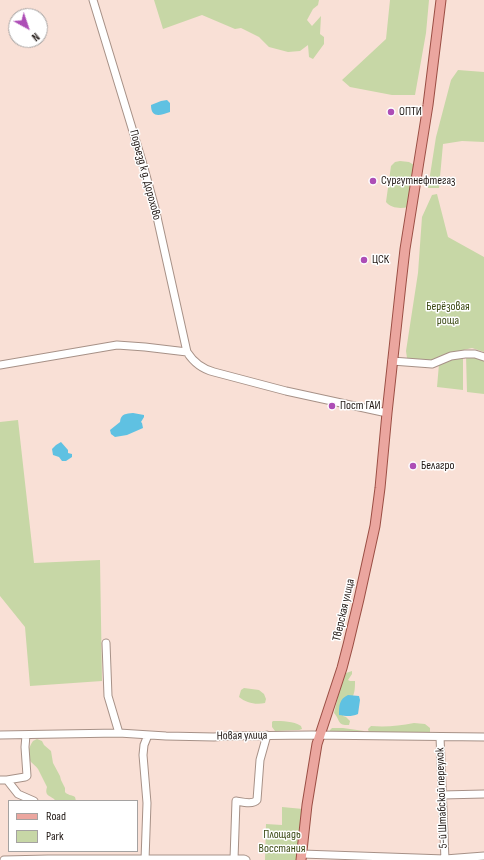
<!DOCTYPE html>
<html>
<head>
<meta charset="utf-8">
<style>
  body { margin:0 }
  #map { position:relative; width:484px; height:860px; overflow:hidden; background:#f9e0d6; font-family:"Sofia Sans Condensed",sans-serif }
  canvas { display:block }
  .legend { position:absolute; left:8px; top:800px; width:130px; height:52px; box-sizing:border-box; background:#fff; border:1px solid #a5a2a1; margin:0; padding:5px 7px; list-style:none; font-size:12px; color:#1f1713 }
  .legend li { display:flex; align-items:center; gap:8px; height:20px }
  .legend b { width:20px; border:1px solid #a5a2a1 }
  .north { position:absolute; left:8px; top:8px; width:40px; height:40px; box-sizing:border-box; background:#fff; border:1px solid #a5a2a1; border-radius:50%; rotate:140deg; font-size:11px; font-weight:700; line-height:16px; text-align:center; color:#1f1713 }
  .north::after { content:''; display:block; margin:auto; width:14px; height:18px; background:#ad4db6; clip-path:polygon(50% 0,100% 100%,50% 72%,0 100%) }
</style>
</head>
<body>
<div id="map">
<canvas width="484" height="860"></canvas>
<ul class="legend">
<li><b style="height:5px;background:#eba69f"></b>Road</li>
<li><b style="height:11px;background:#c7d7a6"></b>Park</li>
</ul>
<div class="north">N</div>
</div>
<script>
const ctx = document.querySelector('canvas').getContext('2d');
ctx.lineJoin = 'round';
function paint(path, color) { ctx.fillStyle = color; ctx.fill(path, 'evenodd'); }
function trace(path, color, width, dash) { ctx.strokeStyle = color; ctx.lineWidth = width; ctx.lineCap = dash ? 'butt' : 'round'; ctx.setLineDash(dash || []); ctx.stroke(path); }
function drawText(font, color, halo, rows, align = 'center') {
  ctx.font = font + ' "Sofia Sans Condensed",sans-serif'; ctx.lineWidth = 3; ctx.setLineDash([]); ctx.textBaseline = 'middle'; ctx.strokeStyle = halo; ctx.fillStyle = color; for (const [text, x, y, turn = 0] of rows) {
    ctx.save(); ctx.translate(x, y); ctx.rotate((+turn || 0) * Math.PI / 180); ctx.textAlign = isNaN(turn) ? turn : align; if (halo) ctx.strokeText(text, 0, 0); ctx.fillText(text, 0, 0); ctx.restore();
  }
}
paint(new Path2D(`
  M154,0H319L318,5L313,9L307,20L312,26L321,16L320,34L324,37V44L313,59L309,57L308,45L300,51L288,52L269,47L259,37L241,28L235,29L202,15L163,29Z
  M390,0H429L426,33L415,95H392L350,87L342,80L386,39Z
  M458,70L484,72V142L462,141L443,144L439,188H428L436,137L451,80Z
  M400,161L409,162L414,165L408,207C400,209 391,208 386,202L391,166L395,162Z
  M437,194L448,237L484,257V352L472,348L446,354L436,360L421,361L407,358L406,351L418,273L422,217L432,195Z
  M466,355L484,358V394L467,392Z
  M463,358V390L437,387L439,364L449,360Z
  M18,420L34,563L100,560L102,681L30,686L25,627L0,596V422Z
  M352,671V674L348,680L350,681H355C355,687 355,693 352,698C349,704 344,709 343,716L346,717L350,721L349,725C337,726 340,719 334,713L342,680L346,673Z
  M244,688L259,690L264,694L266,699L265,703C256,705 246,703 239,697L241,690Z
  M273,721C283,721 293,721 301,726L302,729L299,730L275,731L272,727V722Z
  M414,723L425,724L430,728V734L369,733L368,729L371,726C386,727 399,726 414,723Z
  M332,728H343L364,731V734L329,733L330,730Z
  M37,739L42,741L44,745L51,751L53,763L60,776L61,780L65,788V792C67,795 72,795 75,797L76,801H56C51,795 44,797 47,787C44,781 41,775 38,769C36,766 33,764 31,762C26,755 29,747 33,741Z
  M282,807L303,809L298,860H265L266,824L282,825Z`), '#c7d7a6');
paint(new Path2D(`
  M167,100L170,103V112C161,115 151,119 151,105L161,101Z
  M133,413L144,415V417L141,422L142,423L143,428L127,435L115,437L111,434L110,430L120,422C121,413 126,414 133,413Z
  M61,442L68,450V453L72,454V457L66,461H62L59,457L53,455L52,449L56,445Z
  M348,695L359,696L360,700L358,714C351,717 346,716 339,715C339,706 339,699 348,695Z`), '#5fc1e2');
const minor = new Path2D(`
  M93,0L142,161L155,208L187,352C194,363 202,369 214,372L286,391L387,413
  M392,361L432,364L451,356L465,354H475L484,357
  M0,365L117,345L145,347L187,352
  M106,643L108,696L119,733
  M0,735L119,733L166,736L214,737L226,736L312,735L484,737
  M440,737L445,860
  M0,780H7L18,794L34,801
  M7,780L25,777L27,776L25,747L26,735
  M442,795L484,794
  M302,854L445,859L484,856
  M234,859L236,801C242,802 253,805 257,800L260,760L267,735
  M4,860L48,859H244L246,860
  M145,860L147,803L143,755L144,745L148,735`);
const major = new Path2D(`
  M301,860L307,805L317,744L342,668L348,645L359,599L375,526L380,488L387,413L401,284L405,249L428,105L441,0`);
trace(minor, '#a79187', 9);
trace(major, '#9b4e44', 11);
trace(minor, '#fff', 7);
trace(major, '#eba69f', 9);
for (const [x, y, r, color] of [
  [391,112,4,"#ad4db6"],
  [373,181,4,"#ad4db6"],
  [364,260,4,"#ad4db6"],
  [332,406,4,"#ad4db6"],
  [413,466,4,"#ad4db6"]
]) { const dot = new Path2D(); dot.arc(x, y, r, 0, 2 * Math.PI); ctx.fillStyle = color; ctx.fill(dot); trace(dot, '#fff', 1.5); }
drawText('12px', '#1f1713', '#fff', [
  ["ОПТИ",399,112],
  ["Сургутнефтегаз",381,181],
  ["ЦСК",372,260],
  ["Пост ГАИ",340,406],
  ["Белагро",421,466]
], 'left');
drawText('12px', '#1f1713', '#fff', [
  ["Подъезд к д. Дорохово",145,175,75],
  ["Тверская улица",344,610,-77],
  ["Новая улица",242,736,-1],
  ["5-й Штабской переулок",442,798,-92]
]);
drawText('12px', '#3b4913', '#fff', [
  ["Берёзовая",448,307],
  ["роща",448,321],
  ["Площадь",282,835],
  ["Восстания",282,849]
]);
</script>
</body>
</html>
